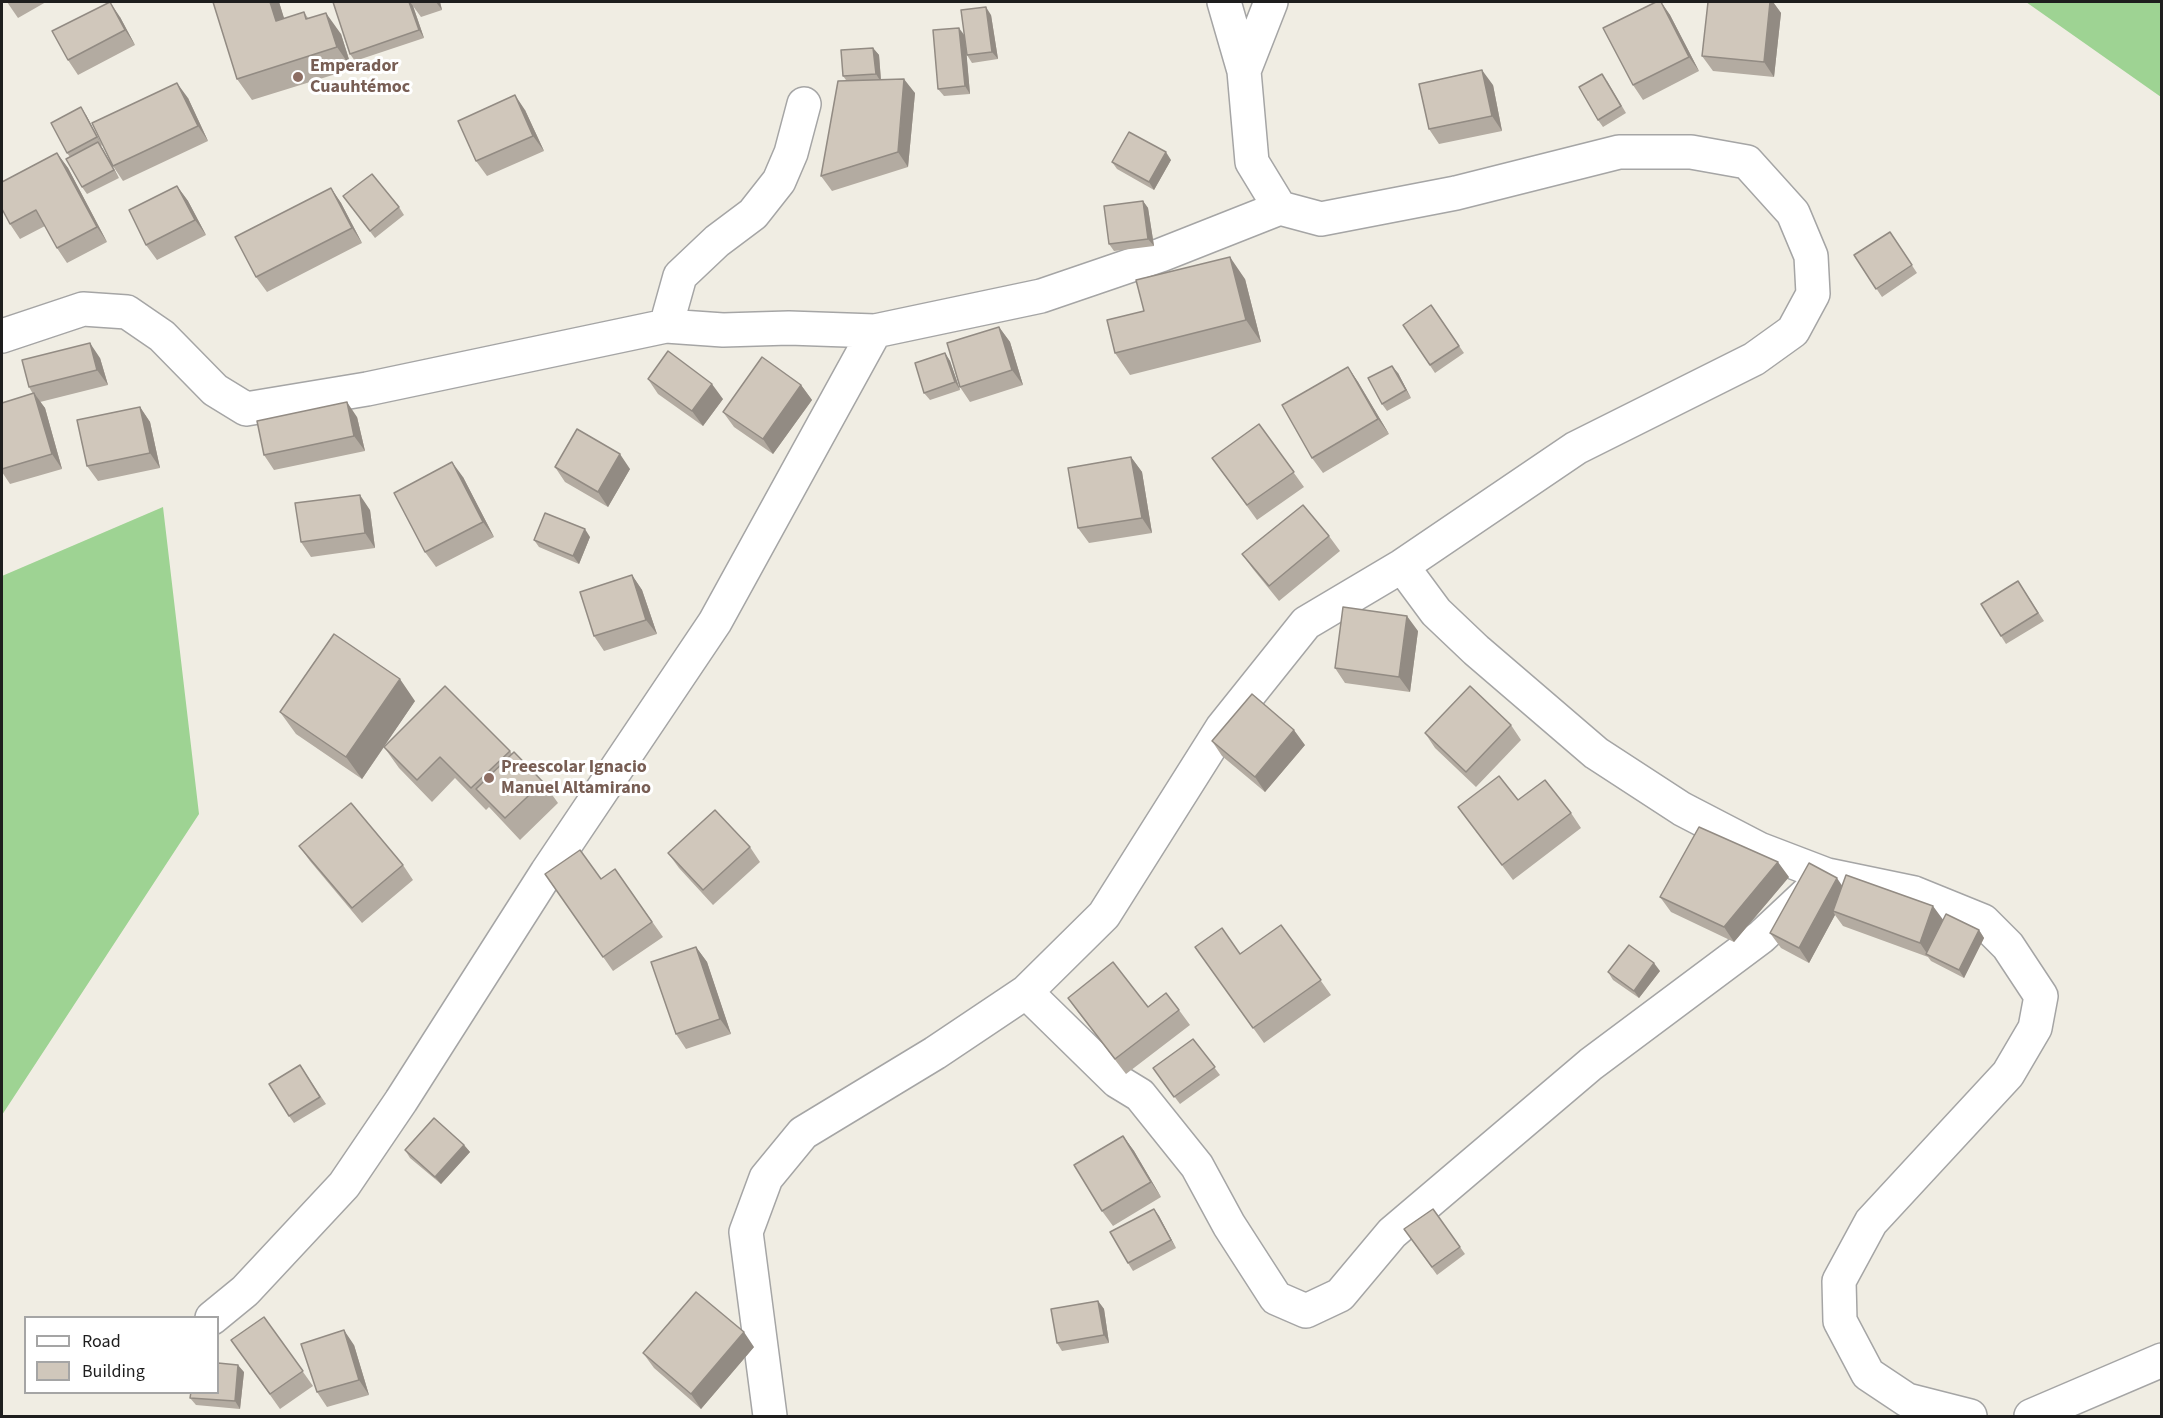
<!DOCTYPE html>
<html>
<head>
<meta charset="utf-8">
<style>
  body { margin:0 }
  #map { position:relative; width:2163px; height:1418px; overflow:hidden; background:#f0ede3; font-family:"Source Sans 3",sans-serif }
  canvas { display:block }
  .frame { position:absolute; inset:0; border:3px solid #1e1e1e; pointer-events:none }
  .legend { position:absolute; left:24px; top:1316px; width:195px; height:78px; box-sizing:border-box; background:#fff; border:2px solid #a5a5a5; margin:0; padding:8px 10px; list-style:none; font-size:18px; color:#1e1e1e }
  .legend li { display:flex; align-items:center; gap:12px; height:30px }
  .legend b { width:30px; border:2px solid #a5a5a5 }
</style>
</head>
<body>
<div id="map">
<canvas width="2163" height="1418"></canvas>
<div class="frame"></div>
<ul class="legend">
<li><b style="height:8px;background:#fff"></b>Road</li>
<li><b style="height:16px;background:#d0c7bb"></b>Building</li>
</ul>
</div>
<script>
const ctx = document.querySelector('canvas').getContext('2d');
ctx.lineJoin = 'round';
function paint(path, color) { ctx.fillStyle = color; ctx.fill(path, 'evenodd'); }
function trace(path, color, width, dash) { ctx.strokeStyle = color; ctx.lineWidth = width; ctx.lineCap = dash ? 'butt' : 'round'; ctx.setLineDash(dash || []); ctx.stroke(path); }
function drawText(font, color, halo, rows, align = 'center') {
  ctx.font = font + ' "Source Sans 3",sans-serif'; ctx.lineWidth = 6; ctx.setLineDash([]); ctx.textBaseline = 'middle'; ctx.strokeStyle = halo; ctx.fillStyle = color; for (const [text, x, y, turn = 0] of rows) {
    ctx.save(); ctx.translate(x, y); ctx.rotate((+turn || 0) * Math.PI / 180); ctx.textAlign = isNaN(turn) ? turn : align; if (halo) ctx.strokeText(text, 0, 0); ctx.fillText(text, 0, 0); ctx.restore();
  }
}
paint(new Path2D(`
  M2026,2H2161V97Z
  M163,507L199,814L2,1115V576Z`), '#9ed393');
const minor = new Path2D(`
  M1224,2L1244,71
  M666,326L680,276L717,241L753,214L779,181L791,153L804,104
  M2,336L83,309L127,312L162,336L215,390L246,409L367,389L666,326L723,330L789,328L875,331L1041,296L1161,255L1280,208
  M1402,566L1436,612L1476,650L1596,753L1682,809L1759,849L1827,875L1914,893L1983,921L2008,946L2041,996L2035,1028L2008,1074L1871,1222L1839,1281L1840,1321L1868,1374L1907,1400L1970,1416
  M1026,992L1117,1081L1140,1095L1197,1166L1229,1225L1276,1298L1306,1311L1340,1295L1392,1233L1591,1064L1761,937L1808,893
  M212,1318L245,1291L344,1185L401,1101L547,872L715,622L875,331
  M770,1416L746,1232L766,1178L803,1133L935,1053L1026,992L1104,915L1222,728L1306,623L1402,566L1576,448L1754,359L1793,331L1813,294L1811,256L1793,213L1747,162L1691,152H1619L1456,193L1321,219L1280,208L1252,162L1244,71L1271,2
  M2031,1416L2162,1360`);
trace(minor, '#a5a5a5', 36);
trace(minor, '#fff', 33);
paint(new Path2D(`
  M7,2H46L18,18Z
  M213,2H279L284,19L304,12L308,18L341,34L352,69L252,100L237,79Z
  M333,2H440L442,10L421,17L413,6L424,38L355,61L350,54Z
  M1661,2L1670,15L1699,71L1643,100L1633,85Z
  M1708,2H1773L1781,13L1774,77L1713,71L1702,56Z
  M991,15L998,59L972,63L967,55L965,40L970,94L944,96L938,89L964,35Z
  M120,17L135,45L78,75L68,60Z
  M873,48L879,55L881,79L915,93L908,167L832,191L821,176L846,80L843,76Z
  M1607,81L1626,113L1603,127L1598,120Z
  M1493,85L1502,131L1439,144L1429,129Z
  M188,98L208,141L123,181L113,166Z
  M525,110L544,151L487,176L476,161Z
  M86,115L102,145L101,146L119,178L87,194L82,187L70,157L67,153Z
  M57,153L68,168L107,242L67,263L57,248L45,226L20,239L10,224Z
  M1171,160L1154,190L1117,169L1112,162Z
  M177,186L188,201L206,235L157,260L146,245Z
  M331,188L341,203L362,243L267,292L256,277Z
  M343,196L399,207L404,215L375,238Z
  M1143,201L1148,208L1154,246L1114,251L1109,244Z
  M1890,232L1917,273L1882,297L1854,255Z
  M1245,279L1261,342L1130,375L1115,353L1144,311Z
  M1431,305L1464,353L1435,373L1403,325Z
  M999,327L1010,342L1023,385L970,402L960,387Z
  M945,353L950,361L960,390L930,400L924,393Z
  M100,358L108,385L40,402L45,408L62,469L10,484L2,472V403L33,394L29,387Z
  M1348,367L1358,382L1389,434L1323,473L1312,458Z
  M1398,373L1411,398L1387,411L1382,404Z
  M648,379L723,399L703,426L658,394Z
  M801,385L812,400L773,454L734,427L723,412Z
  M140,407L150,422L160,468L98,481L87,466Z
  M357,417L365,451L274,470L264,455Z
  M1259,424L1304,487L1257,520L1212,458Z
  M1131,457L1142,472L1152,533L1089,543L1078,528Z
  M555,467L630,469L608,507L565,482Z
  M463,477L494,537L436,567L425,552Z
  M370,510L375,548L311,557L301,542Z
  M1329,536L1340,551L1279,601L1253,569L1242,554Z
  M590,537L579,564L539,547L534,540Z
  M632,575L642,590L657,634L604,651L594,636Z
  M2018,581L2044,621L2006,644L2001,636Z
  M1418,631L1410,692L1345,683L1335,668Z
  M415,701L384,746L510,751L512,754L543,782L558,803L520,840L489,807L486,810L455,778L432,802L399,768L384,747L362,779L296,734L280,712Z
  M1511,725L1521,740L1476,787L1435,748L1425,733Z
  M1212,741L1305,745L1265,792L1222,756Z
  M1518,800L1571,813L1581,828L1513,880L1458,807Z
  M299,846L403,865L413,880L362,923L310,861Z
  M750,847L760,862L713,905L679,868L668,853Z
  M615,869L663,937L613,971L545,874L601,879Z
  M1789,877L1734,942L1671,912L1660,897Z
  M1842,886L1943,920L1979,930L1984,938L1964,978L1931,961L1928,957L1843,926L1835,915L1809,963L1781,948L1770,933Z
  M1281,925L1331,995L1264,1043L1195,947L1240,954Z
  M696,947L707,962L731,1034L686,1049L676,1034Z
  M1660,971L1639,998L1613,980L1608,972Z
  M1068,998L1179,1010L1190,1025L1126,1074L1078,1012Z
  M1193,1039L1220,1075L1180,1104L1153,1068Z
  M300,1065L326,1104L294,1123L289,1116Z
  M1123,1136L1134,1151L1161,1197L1113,1226L1102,1211Z
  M464,1145L470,1152L441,1184L410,1158L405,1150Z
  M1154,1209L1159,1216L1176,1248L1133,1271L1128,1263Z
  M1433,1209L1465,1254L1437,1275L1404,1229Z
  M1098,1301L1104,1309L1109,1343L1062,1351L1057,1343Z
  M264,1317L313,1386L280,1409L231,1340Z
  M354,1345L369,1395L327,1407L317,1392Z
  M754,1347L701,1409L654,1368L643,1353Z
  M244,1372L240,1409L196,1405L190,1398Z`), '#b3aba1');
paint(new Path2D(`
  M110,2L120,17L135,45L125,30Z
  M270,2H279L292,43L276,21Z
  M409,2H410L413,6L424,38L419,30Z
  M436,2H440L442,10Z
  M1661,2L1670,15L1699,71L1689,57Z
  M1770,2H1773L1781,13L1774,77L1764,62Z
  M986,7L991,15L998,59L992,52Z
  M326,13L341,34L352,69L337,47Z
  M959,28L965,36L970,94L965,86Z
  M873,48L879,55L881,82L876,74Z
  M1482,70L1493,85L1502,131L1492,116Z
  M904,79L915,93L908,167L898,152Z
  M177,83L188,98L208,141L198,126Z
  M515,95L525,110L544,151L533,136Z
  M81,107L86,115L102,145L97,137Z
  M98,142L103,149L119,178L114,170Z
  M1166,152L1171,160L1154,190L1149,182Z
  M57,153L68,168L107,242L97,227Z
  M177,186L188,201L206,235L195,220Z
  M331,188L341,203L362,243L352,228Z
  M1143,201L1148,208L1154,246L1148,239Z
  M1230,257L1245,279L1261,342L1246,320Z
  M999,327L1010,342L1023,385L1012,370Z
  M90,343L100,358L108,385L97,370Z
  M945,353L950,361L960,390L955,382Z
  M1392,366L1398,373L1411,398L1406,390Z
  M1348,367L1358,382L1389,434L1378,419Z
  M712,384L723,399L703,426L692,411Z
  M801,385L812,400L773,454L763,439Z
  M34,393L45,408L62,469L52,454Z
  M347,402L357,417L365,451L354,436Z
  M140,407L150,422L160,468L150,453Z
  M620,454L630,469L608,507L598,492Z
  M1131,457L1142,472L1152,533L1142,518Z
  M452,462L463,477L494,537L483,522Z
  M360,495L370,510L375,548L365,533Z
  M585,529L590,537L579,564L573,556Z
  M632,575L642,590L657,634L646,620Z
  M1407,616L1418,631L1410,692L1399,677Z
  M400,679L415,701L362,779L346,757Z
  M1294,730L1305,745L1265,792L1255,777Z
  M1778,862L1789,877L1734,942L1724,927Z
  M1837,878L1847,893L1833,911L1835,915L1809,963L1799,948Z
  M1933,906L1944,921L1928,955L1920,943Z
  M1979,930L1984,938L1964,978L1959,970Z
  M696,947L707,962L731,1034L720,1019Z
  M1654,963L1660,971L1639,998L1634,991Z
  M1123,1136L1134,1151L1161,1197L1151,1182Z
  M464,1145L470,1152L441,1184L435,1177Z
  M1154,1209L1159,1216L1176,1248L1171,1240Z
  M1098,1301L1104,1309L1109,1343L1104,1335Z
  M344,1330L354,1345L369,1395L359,1380Z
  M744,1332L754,1347L701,1409L691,1394Z
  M238,1365L244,1372L240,1409L235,1401Z`), '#928b83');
const building = new Path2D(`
  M110,2L125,30L68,60L52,31Z
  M213,2H270L276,21L304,12L306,19L326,13L337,47L237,79Z
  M333,2H409L419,30L350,54Z
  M1656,2H1661L1689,57L1633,85L1603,28Z
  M1708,2H1770L1764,62L1702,56Z
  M986,7L992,52L967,55L961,10Z
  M959,28L965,86L938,89L933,30Z
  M873,48L876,74L843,76L841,50Z
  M1482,70L1492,116L1429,129L1419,84Z
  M1602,74L1621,106L1598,120L1579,87Z
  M904,79L898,152L821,176L838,81Z
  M177,83L198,126L113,166L92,123Z
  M515,95L533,136L476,161L458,121Z
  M81,107L97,137L67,153L51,123Z
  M1129,132L1166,152L1149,182L1112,162Z
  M98,142L114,170L82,187L66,159Z
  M57,153L97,227L57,248L36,210L10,224L2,209V182Z
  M372,174L399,207L370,231L343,196Z
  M177,186L195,220L146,245L129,210Z
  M331,188L352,228L256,277L235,237Z
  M1143,201L1148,239L1109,244L1104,206Z
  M1890,232L1912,265L1876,289L1854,255Z
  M1230,257L1246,320L1115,353L1107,320L1144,311L1136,280Z
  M1431,305L1459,346L1430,365L1403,325Z
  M999,327L1012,370L960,387L947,343Z
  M90,343L97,370L29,387L22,360Z
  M668,351L712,384L692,411L648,379Z
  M945,353L955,382L924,393L915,363Z
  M762,357L801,385L763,439L723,412Z
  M1392,366L1406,390L1382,404L1368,378Z
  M1348,367L1378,419L1312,458L1282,405Z
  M34,393L52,454L2,469V403Z
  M347,402L354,436L264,455L257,421Z
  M140,407L150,453L87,466L77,420Z
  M1259,424L1294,472L1247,505L1212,458Z
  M577,429L620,454L598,492L555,467Z
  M1131,457L1142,518L1078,528L1068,468Z
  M452,462L483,522L425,552L394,493Z
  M360,495L365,533L301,542L295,503Z
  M1303,505L1329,536L1269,586L1242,554Z
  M545,513L585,529L573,556L534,540Z
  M632,575L646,620L594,636L580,592Z
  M2018,581L2038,613L2001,636L1981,604Z
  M1343,607L1407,616L1399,677L1335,668Z
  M334,634L400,679L346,757L280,712Z
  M445,686L510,751L471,788L440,757L417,780L384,747Z
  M1470,686L1511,725L1466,772L1425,733Z
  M1252,694L1294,730L1255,777L1212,741Z
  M514,752L543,782L505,818L476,789Z
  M1499,776L1518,800L1545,780L1571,813L1502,865L1458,807Z
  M351,803L403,865L352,908L299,846Z
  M715,810L750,847L703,890L668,853Z
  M1699,827L1778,862L1724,927L1660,897Z
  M580,850L601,879L615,869L652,922L603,957L545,874Z
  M1809,863L1837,878L1799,948L1770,933Z
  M1846,875L1933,906L1920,943L1833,911Z
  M1946,914L1979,930L1959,970L1926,954Z
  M1281,925L1321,980L1253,1028L1195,947L1222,928L1240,954Z
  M1629,945L1654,963L1634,991L1608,972Z
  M696,947L720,1019L676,1034L651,962Z
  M1113,962L1148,1007L1166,993L1179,1010L1115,1059L1068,998Z
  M1193,1039L1215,1067L1174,1097L1153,1068Z
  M300,1065L320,1097L289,1116L269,1084Z
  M434,1118L464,1145L435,1177L405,1150Z
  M1123,1136L1151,1182L1102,1211L1074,1165Z
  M1154,1209L1171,1240L1128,1263L1110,1232Z
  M1433,1209L1460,1247L1432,1267L1404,1229Z
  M696,1292L744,1332L691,1394L643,1353Z
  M1098,1301L1104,1335L1057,1343L1051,1309Z
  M264,1317L303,1371L270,1394L231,1340Z
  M344,1330L359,1380L317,1392L301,1344Z
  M218,1363L238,1365L235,1401L190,1398L191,1392H218Z`);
paint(building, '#d0c7bb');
trace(building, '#928b83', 1.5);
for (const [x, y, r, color] of [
  [298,77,6,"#8d6e63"],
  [489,778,6,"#8d6e63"]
]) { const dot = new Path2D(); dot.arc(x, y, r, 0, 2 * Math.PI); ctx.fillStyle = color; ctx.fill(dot); trace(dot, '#fff', 2); }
drawText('bold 18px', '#785e54', '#fff', [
  ["Emperador",310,67],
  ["Cuauhtémoc",310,88],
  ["Preescolar Ignacio",501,768],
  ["Manuel Altamirano",501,789]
], 'left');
</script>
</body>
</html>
